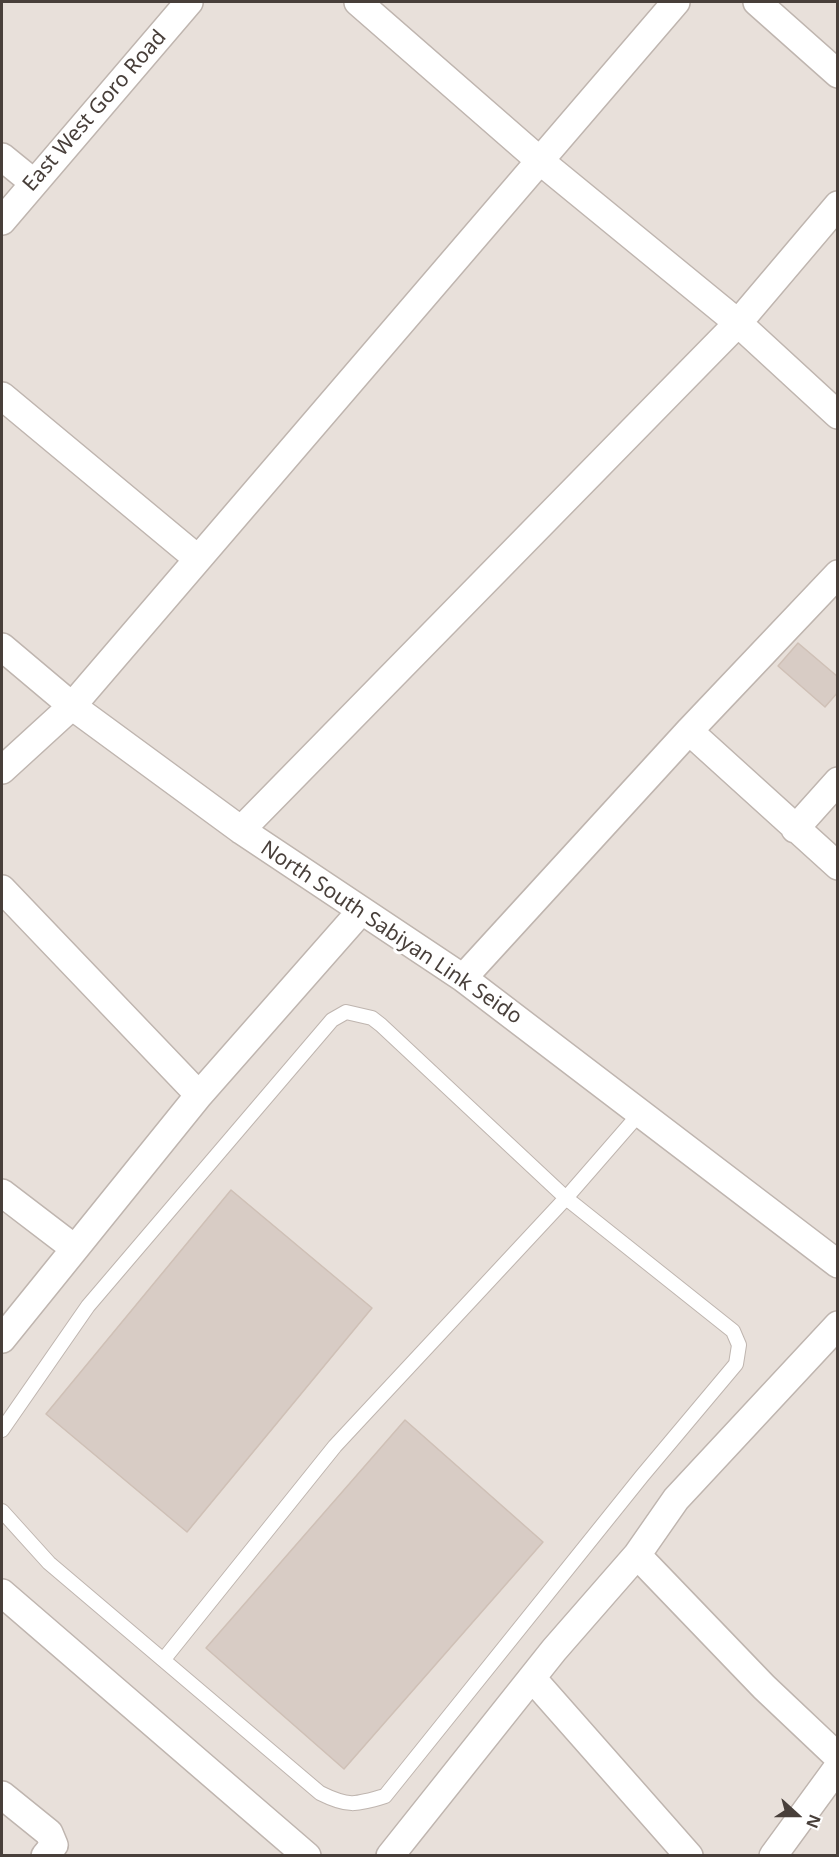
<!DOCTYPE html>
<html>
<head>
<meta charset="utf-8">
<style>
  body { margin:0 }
  #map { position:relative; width:839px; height:1857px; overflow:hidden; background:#f4f0eb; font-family:"Noto Sans",sans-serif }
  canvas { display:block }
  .frame { position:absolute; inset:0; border:3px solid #483f3a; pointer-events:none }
  .north { position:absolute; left:767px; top:1785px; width:60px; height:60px; -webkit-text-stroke:4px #fff; paint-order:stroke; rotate:111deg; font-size:16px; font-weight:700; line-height:24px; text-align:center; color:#483f3a }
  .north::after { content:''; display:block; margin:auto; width:21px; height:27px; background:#483f3a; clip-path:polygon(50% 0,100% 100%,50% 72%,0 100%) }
</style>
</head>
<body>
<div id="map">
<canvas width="839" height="1857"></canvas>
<div class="frame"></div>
<div class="north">N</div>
</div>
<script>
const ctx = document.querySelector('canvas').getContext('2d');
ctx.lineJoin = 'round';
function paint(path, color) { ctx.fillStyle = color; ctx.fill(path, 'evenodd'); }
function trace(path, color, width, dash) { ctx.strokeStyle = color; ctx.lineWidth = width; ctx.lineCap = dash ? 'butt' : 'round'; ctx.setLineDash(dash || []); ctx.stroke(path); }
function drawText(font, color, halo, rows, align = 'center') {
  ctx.font = font + ' "Noto Sans",sans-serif'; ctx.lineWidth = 6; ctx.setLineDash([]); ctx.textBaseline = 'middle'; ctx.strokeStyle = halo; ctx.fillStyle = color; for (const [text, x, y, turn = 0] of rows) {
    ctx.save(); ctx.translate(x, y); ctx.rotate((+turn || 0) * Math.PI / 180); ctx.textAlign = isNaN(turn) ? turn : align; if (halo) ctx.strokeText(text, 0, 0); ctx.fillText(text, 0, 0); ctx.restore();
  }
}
paint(new Path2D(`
  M2,2H837V1855H2Z`), '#e8e0da');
const building = new Path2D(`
  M798,643L838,677V692L825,707L778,666Z
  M231,1190L372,1308L187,1532L46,1414Z
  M405,1420L543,1542L344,1769L206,1648Z`);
paint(building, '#d8ccc5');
trace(building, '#cfc0b6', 1.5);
const lane = new Path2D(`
  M2,1430L88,1306L332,1020L346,1012L372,1018L381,1025L566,1198L733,1331L739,1345L736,1364L642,1476L385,1796C355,1805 348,1807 320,1793L49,1563L2,1511
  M164,1659L335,1446L566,1198L640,1113`);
const street = new Path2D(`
  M358,2L539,160L738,323L838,415
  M757,2L838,74
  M2,157L34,183
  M2,221L189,2
  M2,396L198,559
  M2,647L72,706L241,830L463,978L838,1264
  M689,731L838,866
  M2,770L72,706L676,2
  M795,829L838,781
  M241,830L738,323L838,205
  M2,889L199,1095
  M463,978L689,731L838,574
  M2,1193L74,1248
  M2,1339L199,1095L361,911
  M637,1555L764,1687L838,1757
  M2,1593L307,1856
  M532,1678L689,1856
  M2,1795L49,1833L54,1845L45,1856
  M390,1856L554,1650L637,1555L676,1499L838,1325
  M773,1856L838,1767`);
trace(lane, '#bfb5af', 16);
trace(street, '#bfb5af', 30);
trace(lane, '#fff', 14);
trace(street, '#fff', 27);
drawText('21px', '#483f3a', '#fff', [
  ["East West Goro Road",95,111,-49],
  ["North South Sabiyan Link Seido",391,933,34]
]);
</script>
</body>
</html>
